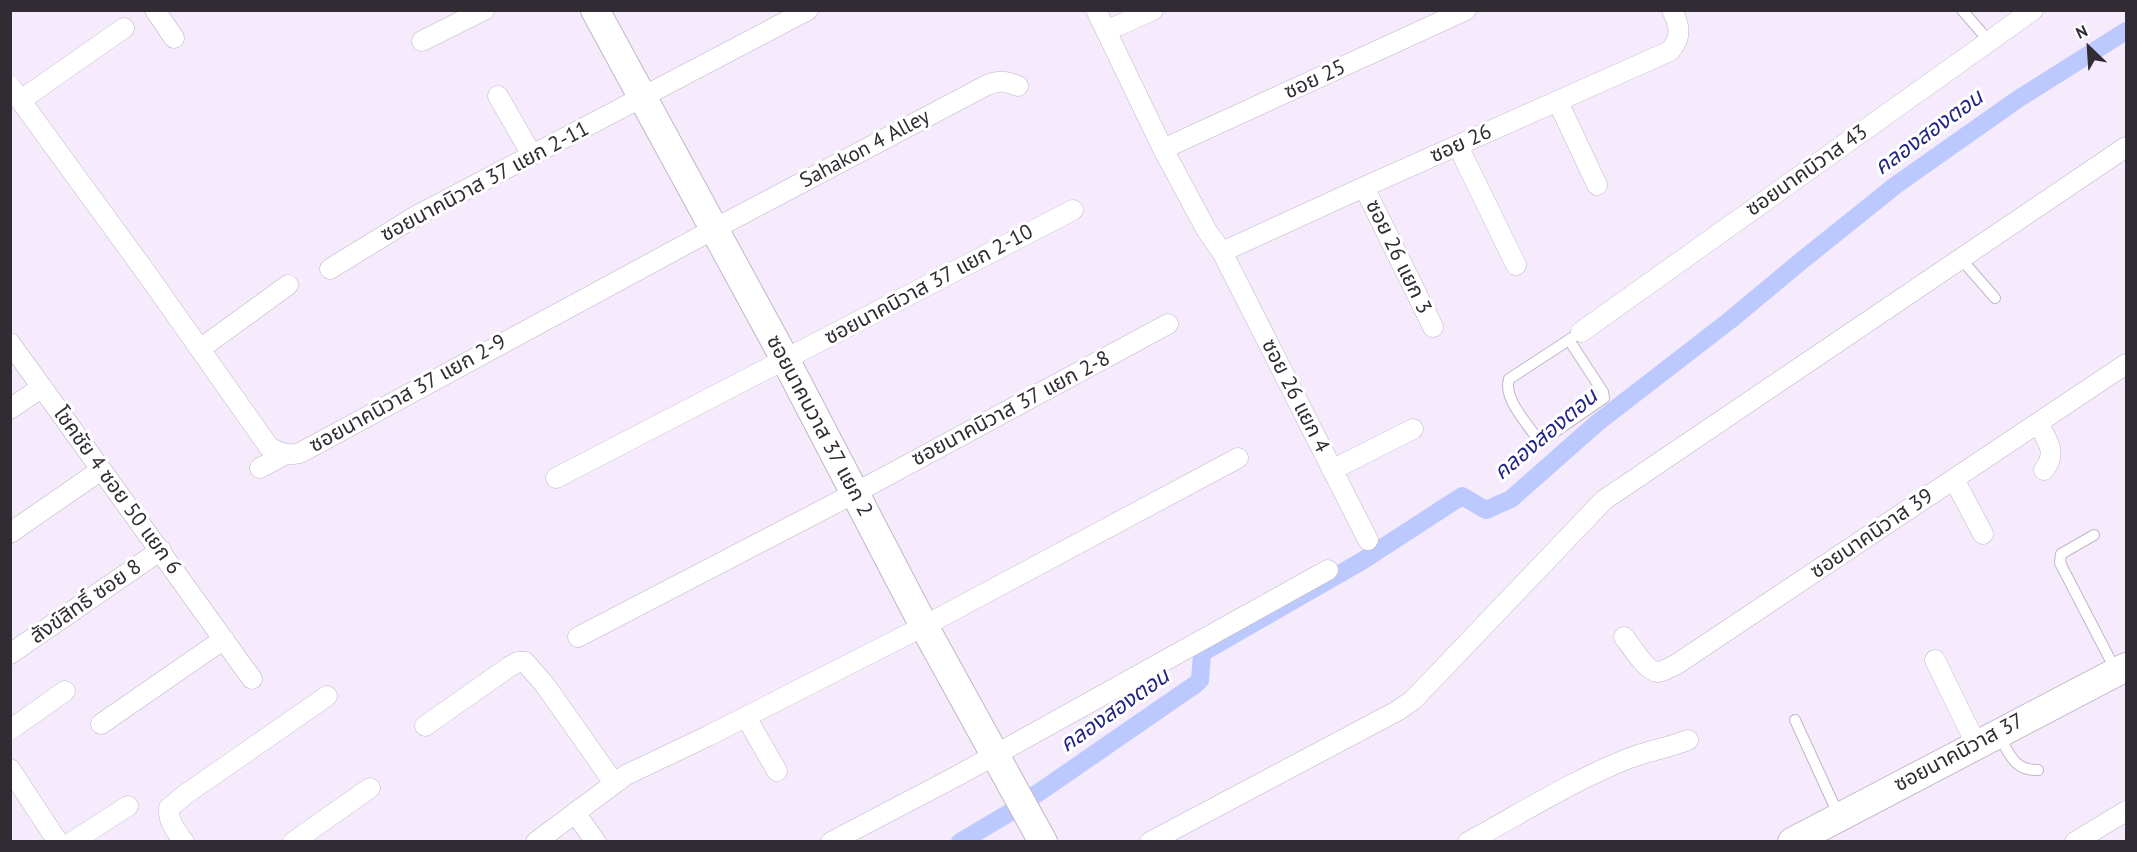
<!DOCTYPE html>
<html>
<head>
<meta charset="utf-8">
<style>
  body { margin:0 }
  #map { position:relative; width:2137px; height:852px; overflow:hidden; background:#f6ebfc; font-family:"PT Sans",sans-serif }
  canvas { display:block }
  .frame { position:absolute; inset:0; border:12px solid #312c33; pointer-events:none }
  .north { position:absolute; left:2059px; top:18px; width:60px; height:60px; -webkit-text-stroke:4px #fff; paint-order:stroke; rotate:335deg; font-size:16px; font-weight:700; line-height:24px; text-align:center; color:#312c33 }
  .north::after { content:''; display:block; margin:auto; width:21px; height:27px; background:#312c33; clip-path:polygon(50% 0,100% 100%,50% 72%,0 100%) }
</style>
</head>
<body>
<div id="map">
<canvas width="2137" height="852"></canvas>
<div class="frame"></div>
<div class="north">N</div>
</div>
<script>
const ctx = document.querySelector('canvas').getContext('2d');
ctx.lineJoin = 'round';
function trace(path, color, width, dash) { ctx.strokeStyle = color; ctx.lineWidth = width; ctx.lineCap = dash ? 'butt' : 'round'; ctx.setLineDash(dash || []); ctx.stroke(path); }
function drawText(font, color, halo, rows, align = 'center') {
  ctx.font = font + ' "PT Sans","Noto Sans Thai",sans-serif'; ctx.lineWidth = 6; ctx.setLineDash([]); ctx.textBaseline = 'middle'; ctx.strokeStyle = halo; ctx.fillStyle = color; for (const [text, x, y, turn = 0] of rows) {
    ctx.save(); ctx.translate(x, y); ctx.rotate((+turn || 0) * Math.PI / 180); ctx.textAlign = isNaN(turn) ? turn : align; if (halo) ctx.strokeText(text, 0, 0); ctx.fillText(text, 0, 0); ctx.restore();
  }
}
trace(new Path2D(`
  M960,842L1009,813L1196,684L1200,680L1202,654L1207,650L1362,561L1462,496L1486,510L1511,499L1597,423L1729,321L1800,262L1896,185L2018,99L2126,31`), '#bcc9fe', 18);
const lane = new Path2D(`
  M1962,10L1989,41
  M1961,259L1995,298
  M1569,340L1603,392L1604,398L1549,436L1543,438L1536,437C1526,422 1503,398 1509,379L1581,332
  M2094,535L2061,554L2060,563L2116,671
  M1795,720L1839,816
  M1999,736C2010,754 2014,771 2038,770`);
const street = new Path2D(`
  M155,10L174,38
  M1096,10L1163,149L1207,231L1222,252L1368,540
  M1106,31L1153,10
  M422,41L484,10
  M10,86L147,274L269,447C280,453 286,456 300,453L714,229L987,85C999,80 1006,81 1018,86
  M498,96L532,155
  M21,100L124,28
  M1558,102L1597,185
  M1458,146L1516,265
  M1163,149L1466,10
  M1364,187L1433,327
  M1222,252L1364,187L1670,51C1682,37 1680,26 1672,10
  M330,269L416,216L808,10
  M1581,332L2033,10
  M10,343L252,679
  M200,349L288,285
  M10,409L42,387
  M2038,423C2047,441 2058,452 2044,470
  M260,468L284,455
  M1332,470L1413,429
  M556,478L1073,210
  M1954,479L1983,534
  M10,533L101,470
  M578,637L855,493L1168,324
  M1624,637C1631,646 1647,672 1658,672C1664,671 1671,667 1677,664L2126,364
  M10,654L161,550
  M1935,660L1976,744
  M746,717L777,771
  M101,724L224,639
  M425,726L509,667L518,662H525L545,685L614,783
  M10,730L65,691
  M10,769L58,842
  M575,813L596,842
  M72,842L128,806
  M184,842C176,831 168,822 169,808L186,794L327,696
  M293,842L370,788
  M536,842L626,775L708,736L924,626L1238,458
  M831,842L957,776L1328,570
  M1150,842L1397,711L1413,700L1604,500L2126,147
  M1468,842C1520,814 1572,781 1627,759C1647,751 1668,748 1688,740
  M2075,842L2126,811`);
const secondary = new Path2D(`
  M595,10L786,361L924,626L1043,842
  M1792,842L2126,667`);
trace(lane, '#c1b6c6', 12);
trace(street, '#c1b6c6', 21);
trace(secondary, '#c1b6c6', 30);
trace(lane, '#fff', 10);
trace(street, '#fff', 20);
trace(secondary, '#fff', 28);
drawText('21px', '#312c33', '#fff', [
  ["ซอย 25",1315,80,-25],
  ["ซอย 26",1461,144,-24],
  ["Sahakon 4 Alley",865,149,-28],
  ["ซอยนาคนิวาส 43",1807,171,-35],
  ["ซอยนาคนิวาส 37 แยก 2-11",485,182,-28],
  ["ซอย 26 แยก 3",1398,257,64],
  ["ซอยนาคนิวาส 37 แยก 2-10",929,285,-28],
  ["ซอยนาคนิวาส 37 แยก 2-9",408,394,-29],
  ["ซอย 26 แยก 4",1295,396,63],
  ["ซอยนาคนิวาส 37 แยก 2-8",1011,409,-28],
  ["ซอยนาคนวาส 37 แยก 2",819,426,62],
  ["โชคชัย 4 ซอย 50 แยก 6",117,491,54],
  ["ซอยนาคนิวาส 39",1872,534,-34],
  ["สังข์สิทธิ์ ซอย 8",86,602,-35],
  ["ซอยนาคนิวาส 37",1959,753,-28]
]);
drawText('italic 22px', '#232484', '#fff', [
  ["คลองสองตอน",1929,133,-36],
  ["คลองสองตอน",1546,435,-40],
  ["คลองสองตอน",1115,711,-35]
]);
</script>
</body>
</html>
